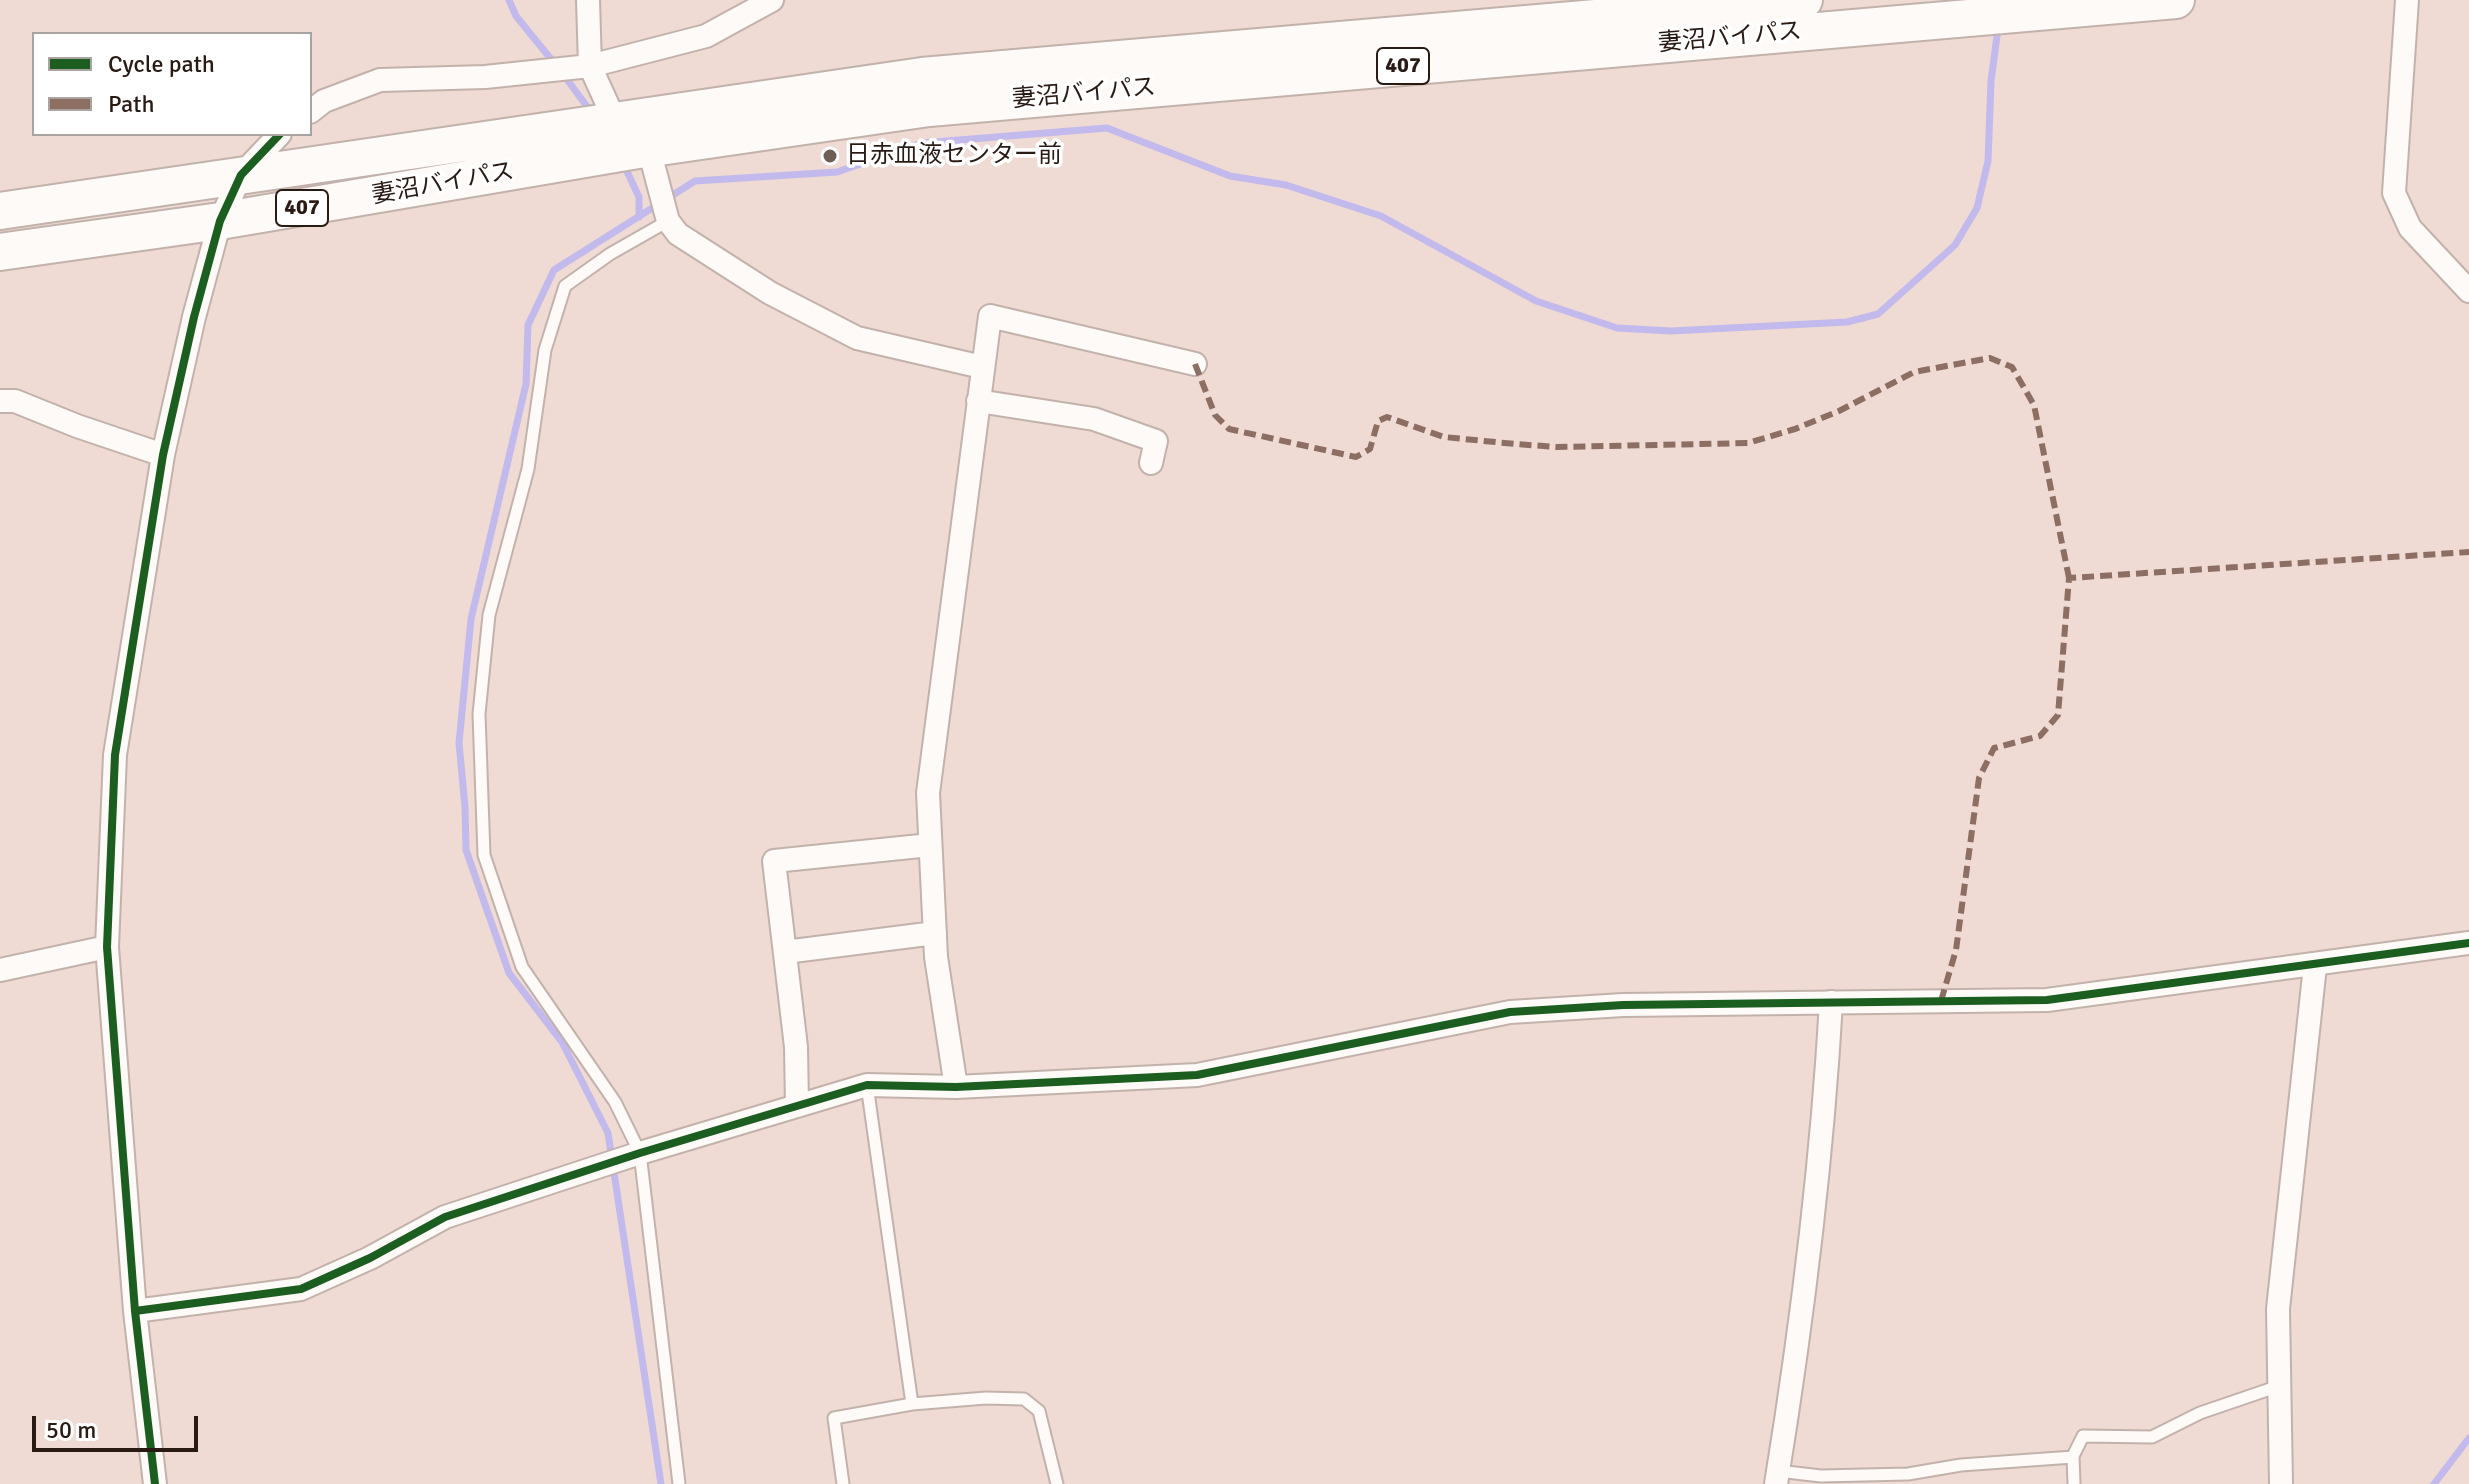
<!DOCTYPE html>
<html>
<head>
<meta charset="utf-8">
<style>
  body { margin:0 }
  #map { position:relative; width:2469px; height:1484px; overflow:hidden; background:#efdbd3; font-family:Signika,sans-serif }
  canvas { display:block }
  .legend { position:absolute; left:32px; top:32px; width:280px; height:104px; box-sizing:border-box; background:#fff; border:2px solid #a9a3a1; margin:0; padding:10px 14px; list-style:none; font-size:24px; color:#291a13 }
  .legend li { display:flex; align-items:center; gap:16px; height:40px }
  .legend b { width:40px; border:2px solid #a9a3a1 }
  .scale { position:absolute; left:32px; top:1416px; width:166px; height:36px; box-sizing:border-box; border:4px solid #291a13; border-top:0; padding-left:10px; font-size:24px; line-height:28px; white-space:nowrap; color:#291a13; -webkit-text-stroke:6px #fff; paint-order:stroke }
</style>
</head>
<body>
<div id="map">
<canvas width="2469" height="1484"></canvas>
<ul class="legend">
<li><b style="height:10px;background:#1b5e20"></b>Cycle path</li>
<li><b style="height:10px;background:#8d6e63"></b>Path</li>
</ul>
<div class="scale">50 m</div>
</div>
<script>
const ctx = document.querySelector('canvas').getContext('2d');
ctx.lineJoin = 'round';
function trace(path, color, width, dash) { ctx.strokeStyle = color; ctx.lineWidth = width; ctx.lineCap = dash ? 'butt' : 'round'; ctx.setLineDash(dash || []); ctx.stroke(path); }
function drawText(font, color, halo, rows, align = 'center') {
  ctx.font = font + ' Signika,"Noto Sans JP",sans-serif'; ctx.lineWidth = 7; ctx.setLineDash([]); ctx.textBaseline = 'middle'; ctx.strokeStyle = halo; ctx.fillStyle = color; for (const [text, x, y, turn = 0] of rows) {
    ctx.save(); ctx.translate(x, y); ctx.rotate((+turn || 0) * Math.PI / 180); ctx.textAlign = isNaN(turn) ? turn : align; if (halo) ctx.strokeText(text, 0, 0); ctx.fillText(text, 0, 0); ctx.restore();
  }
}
trace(new Path2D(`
  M509,0L516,16L555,64
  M563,74L591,112
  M623,163L639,197V217
  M661,1484L608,1133L562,1042L509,973L466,850L465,807L459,743L471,619L526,384L528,325L554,270L695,181L837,172L922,143L1107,128L1230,176L1286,185L1381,216L1536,301L1617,328L1671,331L1847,322L1878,314L1955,245L1977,208L1988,161L1991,81L1997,36
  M2434,1484L2469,1438`), '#c2b9ec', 7);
const service = new Path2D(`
  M668,221L610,254L565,286L545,350L528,469L489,615L479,714L484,855L522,967L615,1102L640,1153L679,1484
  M912,1404L986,1398L1024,1399L1039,1411L1057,1484
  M1778,1471L1821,1476L1908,1474L1961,1465L2073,1457
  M843,1484L834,1418L912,1404L867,1085
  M2074,1484L2073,1456L2083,1436L2152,1437L2200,1413L2279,1386`);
const minor = new Path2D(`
  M588,0L590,66L615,121
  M2407,0L2394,193L2410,228L2469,291
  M310,112L324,101L380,80L485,77L590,66L706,36L772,0
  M649,149L668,221L678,234L770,293L857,338L982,367
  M0,401H15L77,426L163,455
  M978,401L1094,419L1156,441L1151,463
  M785,952L935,933
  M0,970L107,947
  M956,1087L936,957L928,793L990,316L1195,364
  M797,1106L796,1047L774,861L930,845
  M135,1311L301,1289L370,1258L445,1217L640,1153L867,1085L956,1087L1197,1075L1510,1012L1623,1005L2047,1000L2469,943
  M155,1484L135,1311L107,947L115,755L163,455L194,317L220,221L241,175L280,134
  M1776,1484C1802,1324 1822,1163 1831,1002
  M2281,1484L2278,1309L2315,966`);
const trunk = new Path2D(`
  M0,211L922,76L1804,0
  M0,252L220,221L632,151L929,108L2176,0`);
trace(service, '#c2b2ab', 15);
trace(minor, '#c2b2ab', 26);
trace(trunk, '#c2b2ab', 40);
trace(service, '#fdfaf8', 11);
trace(minor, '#fdfaf8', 22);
trace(trunk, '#fdfaf8', 36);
trace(new Path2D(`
  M1195,364L1215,415L1229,429L1356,457L1370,449L1378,421L1387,417L1444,437L1515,444L1557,447L1748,443L1795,429L1839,411L1914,372L1990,358L2012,367L2034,405L2069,578
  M1941,1001L1956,950L1979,778L1994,748L2040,736L2058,715L2069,578L2469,552`), '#8d6e63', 6, [12, 6]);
trace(new Path2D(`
  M135,1311L301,1289L370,1258L445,1217L640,1153L867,1085L956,1087L1197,1075L1510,1012L1623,1005L2047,1000L2469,943
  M155,1484L135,1311L107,947L115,755L163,455L194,317L220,221L241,175L280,134`), '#1b5e20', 8);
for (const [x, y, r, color] of [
  [830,156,8,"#6e5e56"]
]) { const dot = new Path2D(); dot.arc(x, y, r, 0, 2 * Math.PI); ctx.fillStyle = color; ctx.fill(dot); trace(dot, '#fff', 3); }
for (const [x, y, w] of [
  [1403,66,52],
  [302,208,52]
]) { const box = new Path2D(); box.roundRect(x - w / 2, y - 18, w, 36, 6); ctx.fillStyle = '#fff'; ctx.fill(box); trace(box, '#291a13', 2); }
drawText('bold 22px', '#291a13', null, [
  ["407",1403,66],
  ["407",302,208]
]);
drawText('24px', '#291a13', '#fff', [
  ["妻沼バイパス",1730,38,-5],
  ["妻沼バイパス",1084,94,-5],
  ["妻沼バイパス",443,184,-10]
]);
drawText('24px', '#291a13', '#fff', [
  ["日赤血液センター前",846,156]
], 'left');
</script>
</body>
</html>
